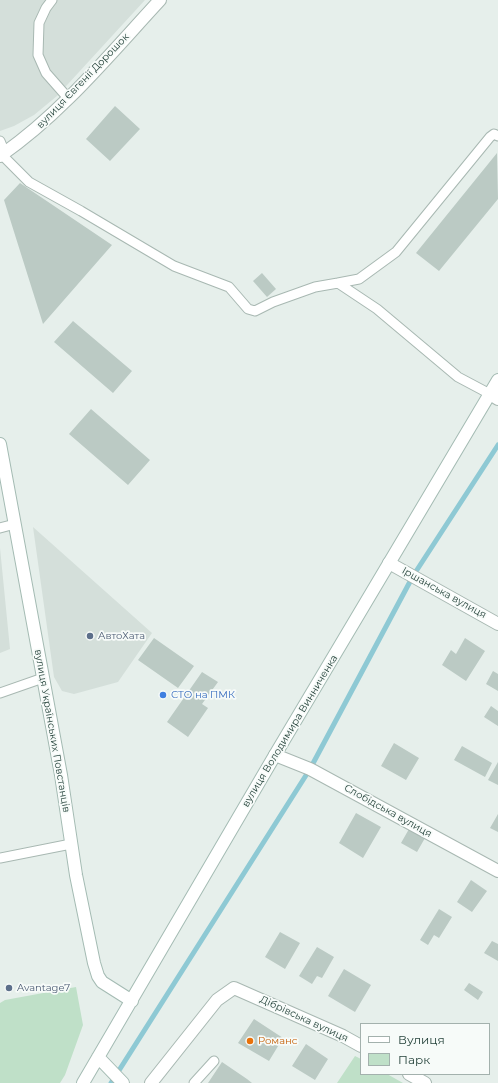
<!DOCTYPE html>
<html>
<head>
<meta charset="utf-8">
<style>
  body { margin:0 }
  #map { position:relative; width:498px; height:1083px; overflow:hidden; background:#e6efeb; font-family:Montserrat,sans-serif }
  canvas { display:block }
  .legend { position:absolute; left:360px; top:1023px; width:130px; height:52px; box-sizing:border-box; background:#f7fbf9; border:1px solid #a3b1ad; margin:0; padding:5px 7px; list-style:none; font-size:12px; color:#24423a }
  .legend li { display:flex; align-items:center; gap:8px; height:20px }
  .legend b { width:20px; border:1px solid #a3b1ad }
</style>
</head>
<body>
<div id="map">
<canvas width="498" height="1083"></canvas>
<ul class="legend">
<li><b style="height:5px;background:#fff"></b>Вулиця</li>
<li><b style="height:11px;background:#bfe0c8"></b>Парк</li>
</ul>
</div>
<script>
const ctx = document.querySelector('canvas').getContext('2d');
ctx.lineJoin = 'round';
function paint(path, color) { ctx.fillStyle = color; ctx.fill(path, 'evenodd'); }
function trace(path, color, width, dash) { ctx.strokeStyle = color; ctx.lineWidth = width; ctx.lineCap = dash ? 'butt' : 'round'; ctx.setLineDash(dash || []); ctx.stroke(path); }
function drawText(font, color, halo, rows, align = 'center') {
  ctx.font = font + ' Montserrat,sans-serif'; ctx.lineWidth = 3.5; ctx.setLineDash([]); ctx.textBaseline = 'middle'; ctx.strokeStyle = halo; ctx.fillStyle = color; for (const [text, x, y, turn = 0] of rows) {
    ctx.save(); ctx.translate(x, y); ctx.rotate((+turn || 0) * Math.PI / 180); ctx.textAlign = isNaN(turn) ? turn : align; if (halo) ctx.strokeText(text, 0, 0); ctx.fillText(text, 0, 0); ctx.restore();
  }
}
paint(new Path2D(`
  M0,0H145L57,96L34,115L14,126L0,131Z
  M33,527L152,633L118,682L74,694L62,691L54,677Z
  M0,548L10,649L0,653Z`), '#d4dfda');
paint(new Path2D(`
  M76,987L83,1025L65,1075L60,1083H0V1003L5,1000Z
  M355,1056L361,1059V1074H387L403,1083H337Z`), '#bfe0c8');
trace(new Path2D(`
  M111,1083L310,769L413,576L498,445`), '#8ec9d4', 5);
paint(new Path2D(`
  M115,106L140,129L110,161L86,139Z
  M497,153L498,199L439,271L416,253Z
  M20,183L112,245L43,324L4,200Z
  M262,273L276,289L267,297L253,281Z
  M73,321L132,371L113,393L54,342Z
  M91,409L150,460L128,485L69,434Z
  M154,638L194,666L178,688L138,660Z
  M465,638L485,651L466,681L442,665L451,650L456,654Z
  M493,671L498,674V691L486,684Z
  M202,672L218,682L202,704L208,708L188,737L167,722Z
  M491,706L498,711V726L484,717Z
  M394,743L419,758L406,780L381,766Z
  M462,746L492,763L485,777L454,760Z
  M498,762V785L488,780Z
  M356,813L381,827L363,858L339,843Z
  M498,814V832L490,828Z
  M409,829L425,838L417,852L401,843Z
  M471,880L487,891L472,912L457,902Z
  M439,909L452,917L439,938L434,935L428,945L420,940Z
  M280,932L300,943L285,969L265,957Z
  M492,941L498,944V961L484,953Z
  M317,947L334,957L322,978L317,976L312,984L299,976Z
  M344,969L371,985L355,1012L328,996Z
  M469,983L483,992L478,1000L464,990Z
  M254,1019L283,1038L269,1061L238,1043Z
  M306,1044L328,1059L315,1080L292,1066Z
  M222,1062L247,1079L252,1083H208Z`), '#bbcac4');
const lane = new Path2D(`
  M52,0L46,8L39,23L38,55L46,73L68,98
  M0,141L5,153
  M2,155L29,182L81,211L174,266L229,287L248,309L255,311L273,302L315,287L338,283L377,309L458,377L490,394
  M338,283L359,279L396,252L490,137L494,134L498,136
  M0,528L15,524
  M0,693L43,678
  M0,858L71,844
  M194,1083L214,1061`);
const street = new Path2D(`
  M0,156C61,114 110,54 160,0
  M490,394L498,399
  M389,563L498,624
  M275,755L310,769L498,871
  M409,1074L425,1083
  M151,1083L217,1000L234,988L343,1036L361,1046`);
const secondary = new Path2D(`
  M0,444L61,775L76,875L94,963L98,976L102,982L132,1001
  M98,1057L123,1083
  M83,1083L275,755L498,380`);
trace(lane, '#a8b8b2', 11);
trace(street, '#a8b8b2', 14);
trace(secondary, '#a4bbb3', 14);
trace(lane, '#fff', 9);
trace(street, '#fff', 12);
trace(secondary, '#fff', 12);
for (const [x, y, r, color] of [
  [90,636,4,"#5c6f8a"],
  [163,695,4,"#3f7fe0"],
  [9,988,4,"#5c6f8a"],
  [250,1041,4,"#e8710a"]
]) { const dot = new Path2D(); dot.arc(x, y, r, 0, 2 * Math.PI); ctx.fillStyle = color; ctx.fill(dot); trace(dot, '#f7fbf9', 1.5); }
drawText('10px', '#24423a', '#f7fbf9', [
  ["вулиця Євгенії Дорошок",83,81,-46],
  ["Іршанська вулиця",444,593,29],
  ["вулиця Українських Повстанців",52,731,80],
  ["вулиця Володимира Винниченка",290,731,-59],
  ["Слобідська вулиця",388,811,29],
  ["Дібрівська вулиця",304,1019,25]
]);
drawText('10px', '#4e5e75', '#f7fbf9', [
  ["АвтоХата",98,636],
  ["Avantage7",17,988]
], 'left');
drawText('10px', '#366cbe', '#f7fbf9', [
  ["СТО на ПМК",171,695]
], 'left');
drawText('10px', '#c56008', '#f7fbf9', [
  ["Романс",258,1041]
], 'left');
</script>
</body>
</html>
